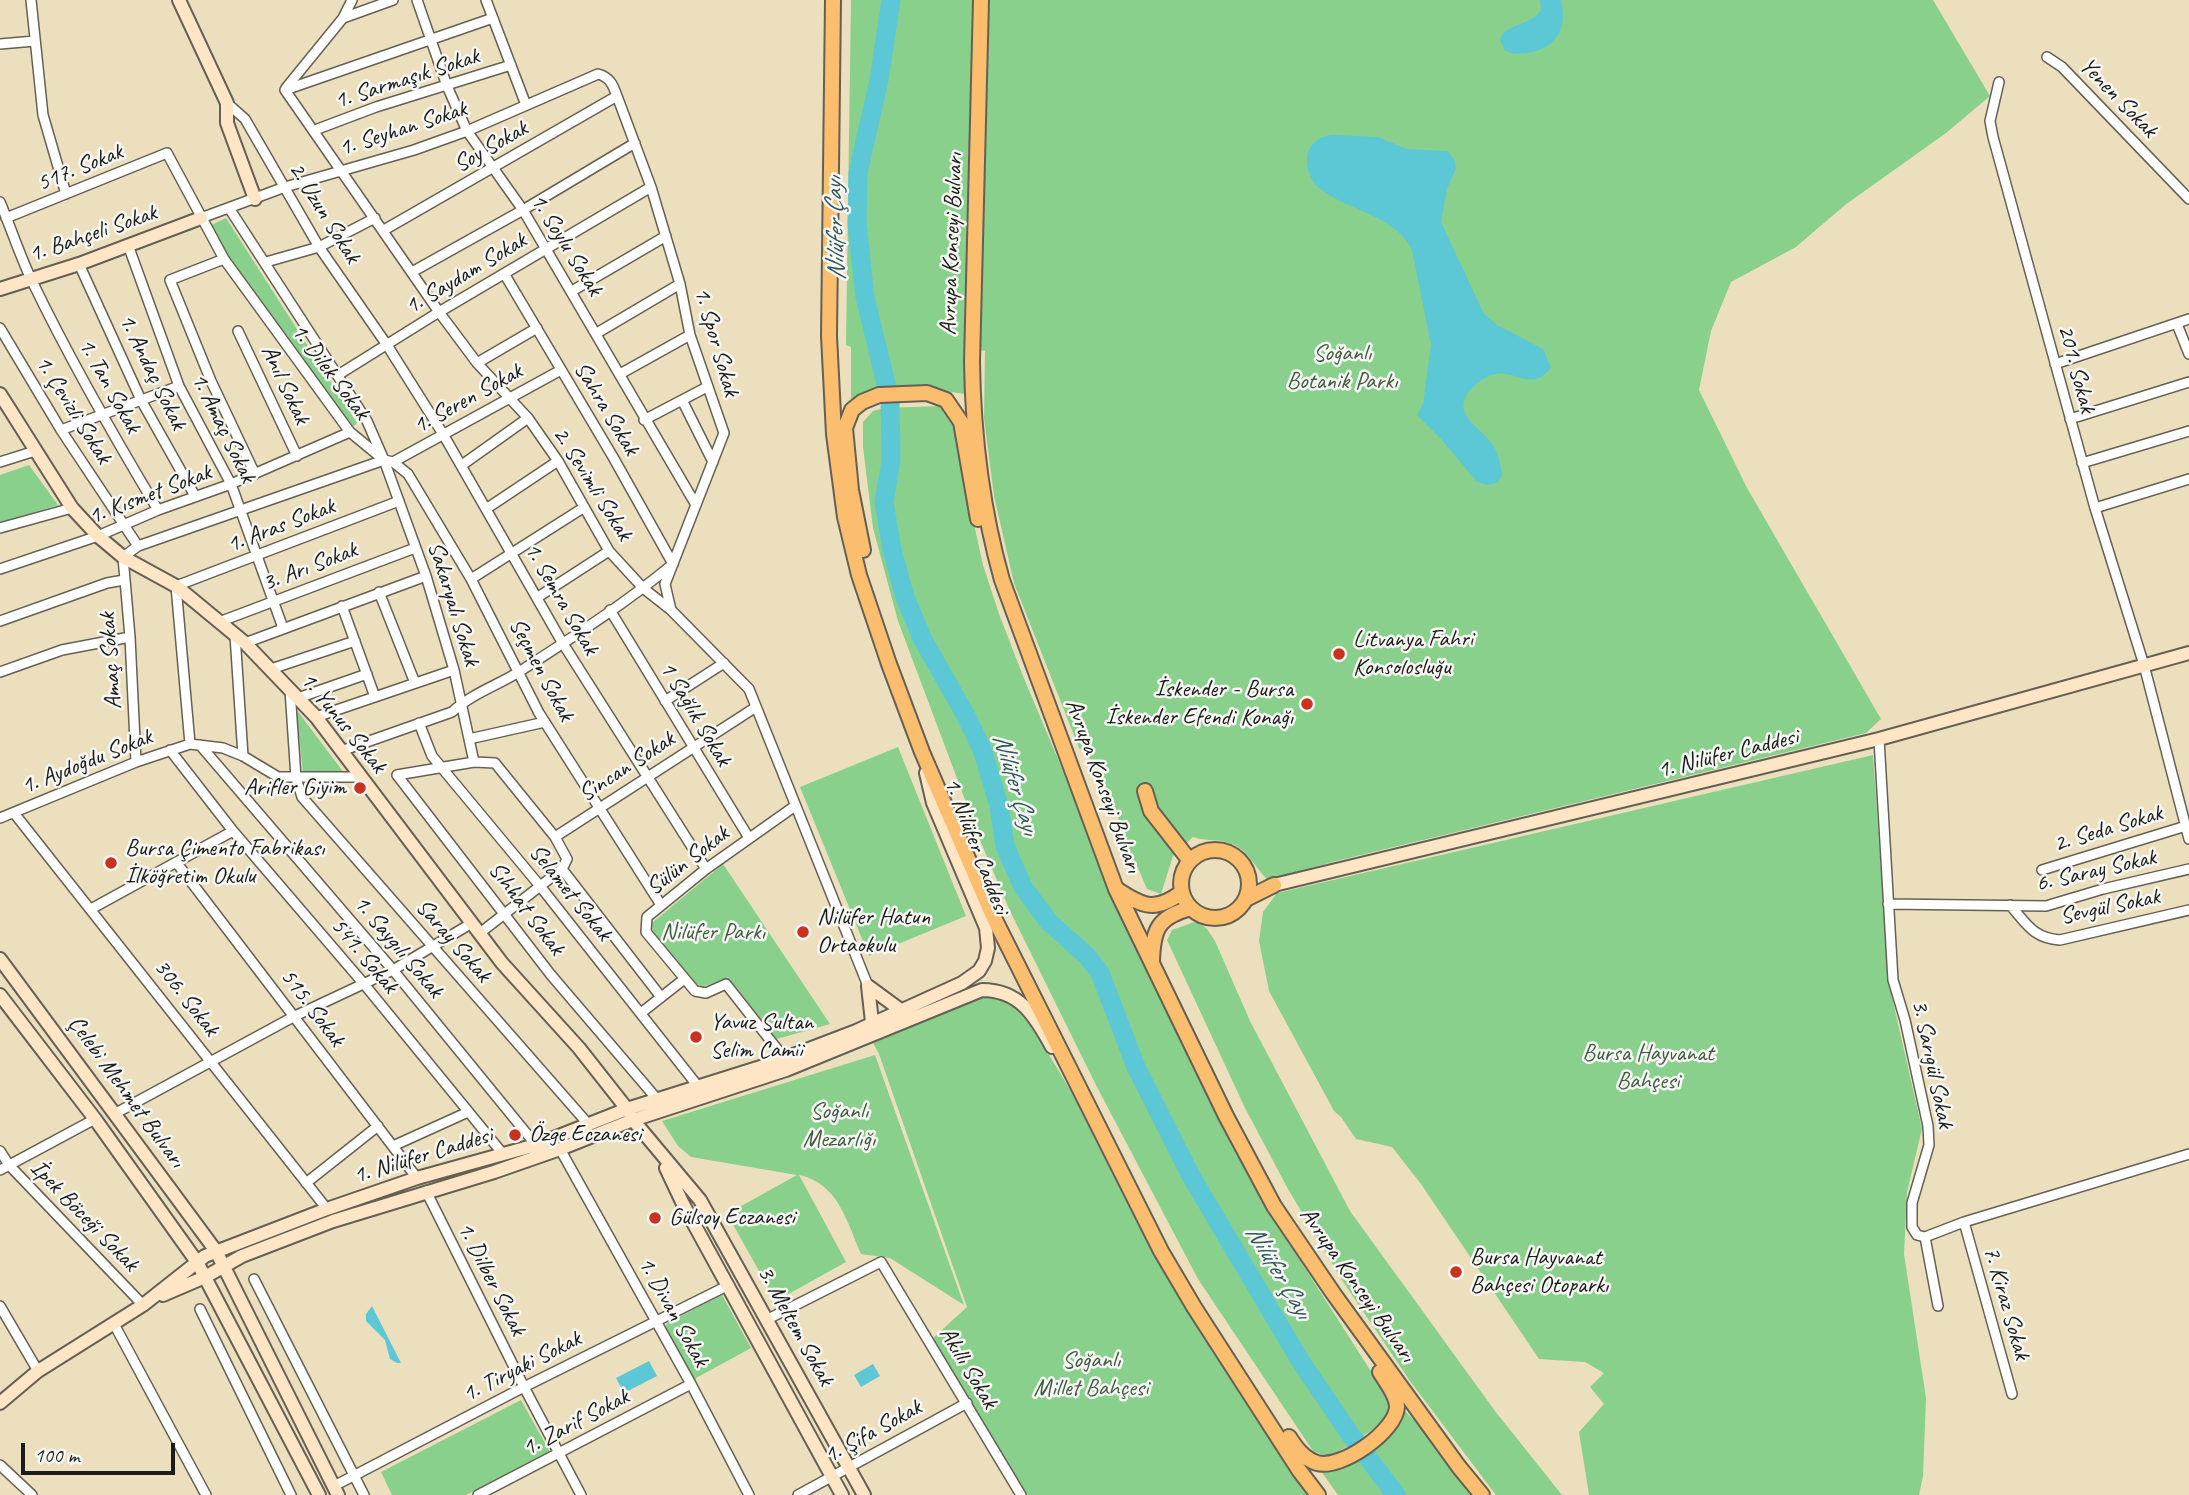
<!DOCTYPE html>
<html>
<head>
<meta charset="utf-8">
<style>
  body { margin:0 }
  #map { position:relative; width:2189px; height:1495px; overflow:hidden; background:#ecdfbd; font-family:Caveat,sans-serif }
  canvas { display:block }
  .scale { position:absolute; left:21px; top:1443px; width:154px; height:32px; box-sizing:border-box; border:4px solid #1c1c1c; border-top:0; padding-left:9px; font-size:21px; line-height:24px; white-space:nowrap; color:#1c1c1c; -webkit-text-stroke:5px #f6f6f2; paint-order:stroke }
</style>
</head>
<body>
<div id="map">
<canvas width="2189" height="1495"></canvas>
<div class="scale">100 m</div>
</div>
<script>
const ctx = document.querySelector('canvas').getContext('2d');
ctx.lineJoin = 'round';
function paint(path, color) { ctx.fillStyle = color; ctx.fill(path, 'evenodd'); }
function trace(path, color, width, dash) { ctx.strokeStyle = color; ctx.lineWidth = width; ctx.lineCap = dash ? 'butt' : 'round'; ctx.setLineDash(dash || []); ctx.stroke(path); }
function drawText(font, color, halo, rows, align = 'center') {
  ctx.font = font + ' Caveat,sans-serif'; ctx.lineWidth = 5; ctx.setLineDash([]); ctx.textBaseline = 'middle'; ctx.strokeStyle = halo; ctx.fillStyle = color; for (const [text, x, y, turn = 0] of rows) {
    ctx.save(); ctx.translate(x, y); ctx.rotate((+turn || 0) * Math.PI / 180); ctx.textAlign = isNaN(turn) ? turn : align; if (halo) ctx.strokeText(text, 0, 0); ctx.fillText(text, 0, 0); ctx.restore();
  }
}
paint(new Path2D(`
  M851,0H976L965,394L923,388L851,399V347L846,345Z
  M987,0H1933L1990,96L1946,133L1845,205L1796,247L1731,282L1711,331L1699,390L1747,488L1881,719L1866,733L1340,860L1268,880C1256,869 1248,850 1232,844C1219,838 1206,842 1193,837L1173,856L1161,894L1147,889L1135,861L1129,860L1121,838V825L1097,766L1079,748L1014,583L994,496L984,418L985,351L979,350Z
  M226,218L357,423L354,426L348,423L249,289L209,226Z
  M942,406L954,412L970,506L983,565L999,614L1023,676L1113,890L1190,1055L1266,1207L1381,1387C1383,1394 1388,1402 1388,1409C1387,1425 1341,1451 1327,1457L1313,1451L1198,1279L1097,1087L1010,911L982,845L898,621L873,528L863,447V422L873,411L884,408Z
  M29,465L58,505L0,523V475Z
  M296,709L344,773L303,774Z
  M898,747L966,916L869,956L800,787Z
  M1873,755L1889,984L1922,1129L1907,1192L1904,1254L1926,1398L1923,1476L1919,1495H1589L1579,1432L1604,1404L1590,1387L1604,1373L1585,1362L1539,1359L1421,1184L1392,1147L1356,1139L1341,1117L1334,1111L1269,991L1259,941L1263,912L1277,893Z
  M723,864L830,1024L777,1039L728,977L703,987L688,980L653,934L652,923Z
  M1197,921L1207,929L1215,941L1250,1021L1350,1211L1495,1411L1562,1495H1496L1410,1381L1342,1280L1288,1189L1245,1108L1167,940L1172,930Z
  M988,993L1008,999L1027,1018L1313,1495H1024L933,1338L967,1307L879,1054L872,1041Z
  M875,1055L964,1305L890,1258L861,1254C847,1222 838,1183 799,1175L846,1262L776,1301L727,1214L797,1175L691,1157L678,1146L662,1121Z
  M722,1295L751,1348L696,1378L695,1382L665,1328L667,1323Z
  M521,1400L551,1454L466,1495H392L381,1472Z
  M1403,1409L1419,1425L1472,1495H1338L1321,1471L1340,1467L1385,1438L1398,1426Z`), '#88d08c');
paint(new Path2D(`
  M1540,0H1561C1567,26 1559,45 1533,52C1523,54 1515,55 1505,51L1500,40C1506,22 1528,28 1541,10Z
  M1332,135L1378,137L1407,149L1448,151L1455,161L1456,168L1447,189L1441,222L1484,314L1497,325L1543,349L1551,368C1525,400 1510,352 1473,387C1449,410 1476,425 1490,441C1498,450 1501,465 1502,477L1496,483L1487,485L1477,482L1442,440L1417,415L1423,404L1431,345L1412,250C1396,215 1347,211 1319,188C1306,177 1301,152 1317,140C1321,137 1327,136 1332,135Z
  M372,1306L401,1363H397L390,1359L385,1340L366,1321V1314Z
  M649,1361L657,1376L624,1393L616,1378Z
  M873,1364L880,1376L861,1387L854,1375Z`), '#5dc8d5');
trace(new Path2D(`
  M891,0L879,80L858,173L857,224L865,297L890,400L891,461L884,502L892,550L905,597L923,640L965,714L982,749L999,806L1005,846L1023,887L1049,922L1087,956L1100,973L1136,1067L1191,1176L1301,1362L1350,1434L1396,1495`), '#5dc8d5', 19);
const street = new Path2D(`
  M31,0L43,115L66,194
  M417,0L447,86L467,131L523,210L696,505
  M486,0L526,105
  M343,18L352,0
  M0,44L35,41
  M2047,57L2062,67L2189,199
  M1999,82L1990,121L1993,137L2095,508L2144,665L2189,839
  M286,88L343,18L393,0
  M285,90L439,312L477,363L528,418L558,461L609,551L643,588L671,610L749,689L868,986
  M285,90L493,18
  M227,103L245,119L319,247L387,345L443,434L562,642L706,869
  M315,130L376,107L511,65
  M0,202C11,228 20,256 32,281C70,360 113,435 158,510
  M229,208L367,421L384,460L426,576L454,670L474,762
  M6,218L167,153L224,259L350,432L384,460L393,462L408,474L471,579L539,713L661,905
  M201,218L285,187L414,150L467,131L598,74C610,77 613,85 617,96L651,187L680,284L690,335L724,433L665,584L671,610
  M384,230L617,96
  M128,245L179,386L231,484L283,628
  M224,259L170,280L211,381L255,474
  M266,262L319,247L375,218
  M79,264L141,400L195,496
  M412,272L523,210L635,143
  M572,291L666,236
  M2177,324L2189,354
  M0,328L61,430L138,546
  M238,331L297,456
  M597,333L680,284
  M477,363L537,328
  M2055,364L2189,319
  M620,374L690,335
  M338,375L439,312L651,187
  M682,400L713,462
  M2070,419L2189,382
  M644,420L707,387
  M61,430L179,386
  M0,462L35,451
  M393,462L561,370
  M2082,463L2189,431
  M462,465L528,418
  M2095,508L2189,479
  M486,509L558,461
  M0,528L72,508
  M0,569L98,536L158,510L231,484L350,432
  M471,579L583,508
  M379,592L415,683
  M538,597L609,551
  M342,606L375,697
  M610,610L749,838
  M0,621L107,583L124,580
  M219,622L415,548
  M235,635L243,756
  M245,643L426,576
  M271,669L355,641
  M0,672L62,650L130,637
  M290,690L296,778L302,797L589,1125
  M298,698L367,674
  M665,701L724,663
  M316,717L454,670
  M419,723L432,756L540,886L697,1085
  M469,739L545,722
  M1879,739L1893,980L1905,1020L1928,1126L1929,1145L1912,1203V1227L1917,1235L1925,1237L1964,1222L2189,1154
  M190,744L176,586L399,501
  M200,745L393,970L536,1145
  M170,750L233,831L364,984L503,1154
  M341,751L452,712C472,693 499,685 522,670C573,637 626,603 673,564L613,457L505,275
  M136,762L130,637L123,557L138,546L384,460
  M14,813L327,1209
  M0,818L136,762L190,744L223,748L243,756L278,777H360
  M555,837L756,707
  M176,862L417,1178
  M2042,870L2186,826
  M1888,904L2046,906L2103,889L2189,869
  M2010,905C2027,924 2033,938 2060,940L2189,910
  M91,909L233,831
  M480,933L562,869
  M641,1013L683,980
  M785,1059L726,984L706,993L695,991L646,932L647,917L706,869L795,806
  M657,1099L551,975L397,775L474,762L495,763L555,837L567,859L562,869L661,997
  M116,1113L295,1016L393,970L472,923
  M393,1146L468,1112
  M560,1149L691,1384L749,1495
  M0,1151L9,1165L143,1305
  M0,1170L95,1119
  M306,1183L378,1126
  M426,1191L524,1387L581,1495
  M1964,1222L2012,1394
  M1925,1237L1938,1306
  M254,1279L364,1495
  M0,1306L38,1371
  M200,1309L291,1495
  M768,1319L881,1262L1021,1495
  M114,1324L206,1495
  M0,1465L32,1495
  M334,1486L524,1387L729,1285
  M478,1495L691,1384
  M798,1495L967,1403`);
const secondary = new Path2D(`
  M179,0L227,103V123L255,199
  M0,289L79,264L201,218
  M0,394L72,508L98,536L123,557L176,586L245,643L316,717L502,963L579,1048L627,1109L633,1120L700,1200L864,1495
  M1274,885L1879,739L2189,653
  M0,959L216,1251L338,1495
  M868,986L902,1011L904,1017
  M868,986L873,1031
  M0,995L95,1119L197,1262L319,1495
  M666,1168L683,1204L842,1495
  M163,1295L205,1277L242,1256L333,1221L494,1172L560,1149L633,1120L786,1070L982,990C1020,990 1035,1016 1052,1047
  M0,1403L38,1371L143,1305L205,1256L327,1209L417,1178L536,1145L627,1109L767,1065L856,1031L962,983L979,971L985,961L988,948L986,928L933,803L926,773`);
const primary = new Path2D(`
  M833,0L829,336L834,434L845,517L859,575L889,664L922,752L992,914L1161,1251L1194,1307L1299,1470L1318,1495
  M981,0L972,362C973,436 982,509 1002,580L1116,889L1226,1116L1274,1206L1333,1293L1459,1467L1482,1495
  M863,550L851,490L845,428L852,410L862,402L879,395L927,393L946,400L961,422L978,519
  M1145,791L1151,811L1190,861
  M1181 884a34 34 0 1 1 68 0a34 34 0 1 1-68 0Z
  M1118,890C1143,907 1156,912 1182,892
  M1246,899L1274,885
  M1152,961C1153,929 1158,917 1191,908
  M1289,1437C1296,1448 1304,1459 1317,1463C1341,1470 1396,1431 1397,1407C1397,1395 1386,1382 1380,1372`);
trace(street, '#656054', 12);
trace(secondary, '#656054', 16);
trace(primary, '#656054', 18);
trace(street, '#fff', 9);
trace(secondary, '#fde5c5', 12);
trace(primary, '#fbbd6e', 14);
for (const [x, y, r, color] of [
  [1339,654,7,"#c8321e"],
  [1307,704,7,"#c8321e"],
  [360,788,7,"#c8321e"],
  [111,863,7,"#c8321e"],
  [803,932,7,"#c8321e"],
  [696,1037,7,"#c8321e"],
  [515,1135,7,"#c8321e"],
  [655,1218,7,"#c8321e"],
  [1456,1272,7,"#c8321e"]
]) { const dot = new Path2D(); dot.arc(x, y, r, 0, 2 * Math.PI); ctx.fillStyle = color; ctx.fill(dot); trace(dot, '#f6f6f2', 2.5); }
drawText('24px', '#1c1c1c', '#f6f6f2', [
  ["1. Sarmaşık Sokak",407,79,-18],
  ["Yenen Sokak",2118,98,46],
  ["1. Seyhan Sokak",403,129,-18],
  ["Soy Sokak",491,147,-30],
  ["517. Sokak",80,168,-22],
  ["2. Uzun Sokak",324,213,58],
  ["1. Bahçeli Sokak",93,234,-19],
  ["Avrupa Konseyi Bulvarı",952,244,-88],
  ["1. Soylu Sokak",566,245,58],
  ["1. Saydam Sokak",466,274,-31],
  ["1. Spor Sokak",716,342,74],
  ["201. Sokak",2076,369,75],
  ["1. Andaç Sokak",152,372,64],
  ["1. Dilek Sokak",330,372,53],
  ["Anıl Sokak",285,385,65],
  ["1. Tan Sokak",109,386,61],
  ["1. Seren Sokak",468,399,-29],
  ["Sahra Sokak",606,409,59],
  ["1. Çevizli Sokak",73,410,58],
  ["1. Amaç Sokak",223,428,64],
  ["2. Sevimli Sokak",592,484,58],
  ["1. Kısmet Sokak",150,495,-21],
  ["1. Aras Sokak",281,526,-21],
  ["3. Arı Sokak",310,567,-21],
  ["1. Semra Sokak",561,599,60],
  ["Sakaryalı Sokak",453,604,73],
  ["Amaç Sokak",111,661,-94],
  ["Seçmen Sokak",541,670,62],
  ["1 Sağlık Sokak",695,714,59],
  ["1. Yunus Sokak",343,723,51],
  ["1. Nilüfer Caddesi",1728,754,-14],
  ["1. Aydoğdu Sokak",87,762,-22],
  ["Sincan Sokak",627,767,-33],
  ["Avrupa Konseyi Bulvarı",1103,786,70],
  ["2. Seda Sokak",2108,829,-17],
  ["1. Nilüfer Caddesi",976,846,69],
  ["Sülün Sokak",688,861,-38],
  ["6. Saray Sokak",2096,871,-13],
  ["Selamet Sokak",570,893,51],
  ["Sevgül Sokak",2110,907,-12],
  ["Sıhhat Sokak",526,909,53],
  ["Saray Sokak",453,941,49],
  ["1. Saygılı Sokak",398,947,50],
  ["541. Sokak",364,956,50],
  ["306. Sokak",186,998,52],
  ["515. Sokak",312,1008,53],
  ["3. Sarıgül Sokak",1932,1064,78],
  ["Çelebi Mehmet Bulvarı",126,1092,54],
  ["1. Nilüfer Caddesi",423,1156,-17],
  ["İpek Böceği Sokak",84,1216,46],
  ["1. Dilber Sokak",491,1279,63],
  ["Avrupa Konseyi Bulvarı",1357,1285,55],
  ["7. Kiraz Sokak",2006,1303,74],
  ["1. Divan Sokak",673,1312,61],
  ["3. Meltem Sokak",795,1326,61],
  ["1. Tiryaki Sokak",522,1367,-27],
  ["Akıllı Sokak",968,1368,59],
  ["1. Zarif Sokak",576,1423,-28],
  ["1. Şifa Sokak",873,1432,-29]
]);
drawText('24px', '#425b43', '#f6f6f2', [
  ["Soğanlı",1342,354],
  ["Botanik Parkı",1342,382],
  ["Nilüfer Parkı",713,933],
  ["Bursa Hayvanat",1648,1054],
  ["Bahçesi",1648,1082],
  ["Soğanlı",839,1112],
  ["Mezarlığı",839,1140],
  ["Soğanlı",1091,1361],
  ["Millet Bahçesi",1091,1389]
]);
drawText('24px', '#1c1c1c', '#f6f6f2', [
  ["Litvanya Fahri",1353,640],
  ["Konsolosluğu",1353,668],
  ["İskender - Bursa",1293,690,"right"],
  ["İskender Efendi Konağı",1293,718,"right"],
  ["Arifler Giyim",346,788,"right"],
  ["Bursa Çimento Fabrikası",125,849],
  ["İlköğretim Okulu",125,877],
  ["Nilüfer Hatun",817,918],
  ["Ortaokulu",817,946],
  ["Yavuz Sultan",710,1023],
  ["Selim Camii",710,1051],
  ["Özge Eczanesi",529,1135],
  ["Gülsoy Eczanesi",669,1218],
  ["Bursa Hayvanat",1470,1258],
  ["Bahçesi Otoparkı",1470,1286]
], 'left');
drawText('italic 26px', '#33585d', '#f6f6f2', [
  ["Nilüfer Çayı",836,229,-92],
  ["Nilüfer Çayı",1015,784,73],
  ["Nilüfer Çayı",1278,1272,59]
]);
</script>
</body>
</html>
